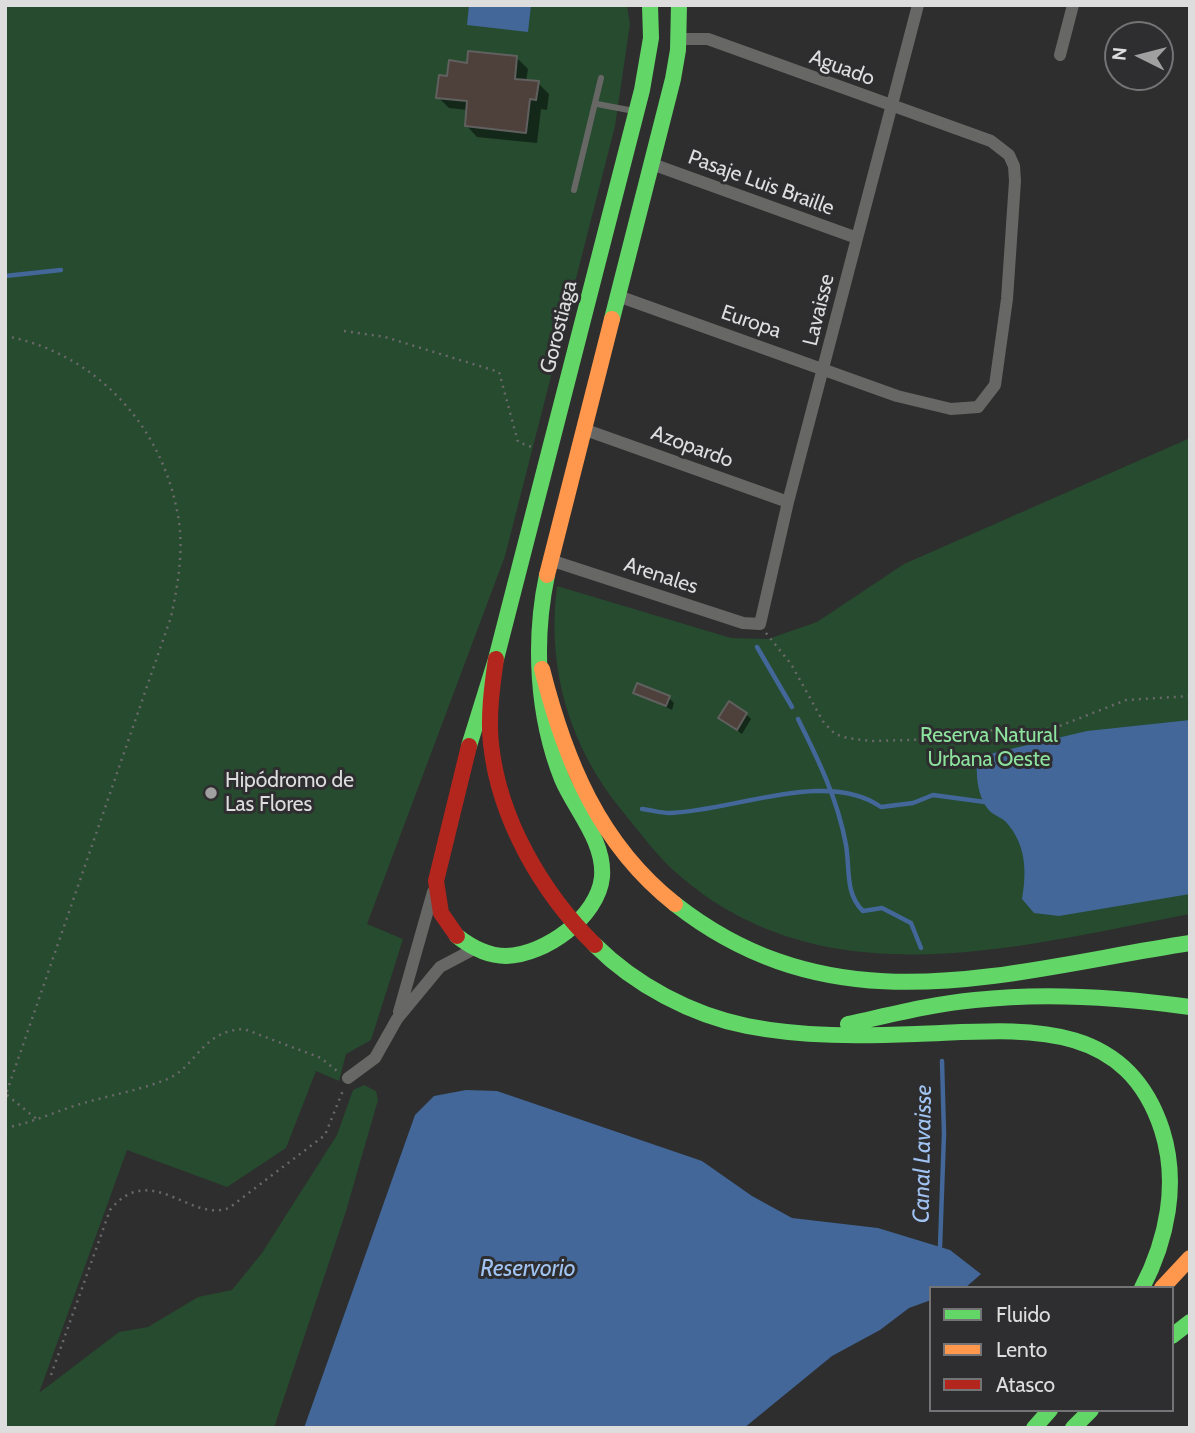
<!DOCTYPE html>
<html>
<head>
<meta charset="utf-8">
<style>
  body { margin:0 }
  #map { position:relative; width:1195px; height:1433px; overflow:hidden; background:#2e2e2e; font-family:Cabin,sans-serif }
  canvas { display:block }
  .frame { position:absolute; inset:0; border:7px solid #deddde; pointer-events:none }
  .legend { position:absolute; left:929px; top:1286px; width:245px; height:126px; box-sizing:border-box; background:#2e2d2f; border:2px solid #747375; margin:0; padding:9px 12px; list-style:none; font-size:21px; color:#deddde }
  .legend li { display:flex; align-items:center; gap:14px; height:35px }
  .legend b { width:35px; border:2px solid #747375 }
  .north { position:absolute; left:1104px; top:21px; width:70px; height:70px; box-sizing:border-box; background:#2e2d2f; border:2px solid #747375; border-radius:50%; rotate:276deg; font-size:19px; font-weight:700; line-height:28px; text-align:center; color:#deddde }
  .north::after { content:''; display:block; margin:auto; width:24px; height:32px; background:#a0a0a0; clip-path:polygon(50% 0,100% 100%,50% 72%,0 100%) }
</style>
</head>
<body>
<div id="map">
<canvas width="1195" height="1433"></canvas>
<div class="frame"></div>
<ul class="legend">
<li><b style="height:9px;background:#63d668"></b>Fluido</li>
<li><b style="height:9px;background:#ff974d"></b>Lento</li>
<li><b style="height:9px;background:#b3261e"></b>Atasco</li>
</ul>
<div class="north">N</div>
</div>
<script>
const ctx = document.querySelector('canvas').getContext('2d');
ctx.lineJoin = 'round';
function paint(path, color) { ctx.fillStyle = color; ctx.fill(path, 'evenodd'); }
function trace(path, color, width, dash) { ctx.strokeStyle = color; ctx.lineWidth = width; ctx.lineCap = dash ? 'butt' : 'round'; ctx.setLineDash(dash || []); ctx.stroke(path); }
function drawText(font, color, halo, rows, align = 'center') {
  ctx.font = font + ' Cabin,sans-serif'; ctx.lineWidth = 6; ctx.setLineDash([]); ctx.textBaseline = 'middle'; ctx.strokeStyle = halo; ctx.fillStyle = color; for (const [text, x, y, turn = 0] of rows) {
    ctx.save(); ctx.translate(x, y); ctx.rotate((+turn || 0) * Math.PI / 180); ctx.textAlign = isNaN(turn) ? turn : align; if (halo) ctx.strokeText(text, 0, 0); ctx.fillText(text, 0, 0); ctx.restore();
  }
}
paint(new Path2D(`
  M5,5H627L630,24L615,126L505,556L367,924L403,939L371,1040L346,1054L339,1081L316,1071L286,1148L227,1187L127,1150L39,1393L119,1332L148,1327L198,1297L232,1290L262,1253L337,1135L353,1090L364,1085L376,1091L378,1100L346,1211L274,1428H5Z
  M1190,438V914C1015,947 818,1004 671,868C653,851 639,831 623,812C570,748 546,669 557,586L731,638L768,639L817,622L904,564Z`), '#264b2f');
paint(new Path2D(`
  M469,5H531L528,32L467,25Z
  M1190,720V894L1059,916L1034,913L1022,899C1027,871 1026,844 1006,822C1002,818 996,816 992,813C977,800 976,776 977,757L1087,731Z
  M466,1090L497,1091L702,1161L752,1196L792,1218L878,1228L950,1250L981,1274L965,1288H931V1300L909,1308L880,1330L832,1356L744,1428H304L415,1115L434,1096Z`), '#426798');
paint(new Path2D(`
  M517,58L528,69L526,82L538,83L549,94L547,110L541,109L537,143L477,137L466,125L468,110L449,108L438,97L448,78L468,64Z
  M635,692L669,698L674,703L672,710Z
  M746,714L751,719L742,734L720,718Z`), '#0007');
trace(new Path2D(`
  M5,276L61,270
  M757,647L792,707
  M798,719C818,759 838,800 846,845C850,869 845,894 863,911L882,908L911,923L921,948
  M642,809C651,810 661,813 669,813C731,812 827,768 881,807L913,803L933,795L985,802
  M940,1247L944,1134L942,1061`), '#426798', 4.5);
const building = new Path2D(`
  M468,51L517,56L515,79L539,81L536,100L530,99L526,133L465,126L467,101L436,98L439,75L447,76L449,60L467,63Z
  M637,683L670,696L666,706L633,693Z
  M729,701L747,713L737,730L718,718Z`);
paint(building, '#4e413c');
trace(building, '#60605f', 2);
trace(new Path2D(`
  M344,331L385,337L499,372L518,442L532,447
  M5,336C92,352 158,421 176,506C185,542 179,580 171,617L5,1097
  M766,633L791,664L824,723L835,734L847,738L871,741L943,739L994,730L1052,729L1126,700L1190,696
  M7,1095L39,1121
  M5,1128C31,1123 52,1113 77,1105C106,1096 137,1091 165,1080C197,1068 200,1031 244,1029L321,1058L337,1071
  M51,1375L110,1210C151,1160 190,1223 229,1208L325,1135L344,1088`), '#696969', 2.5, [2, 5]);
trace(new Path2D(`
  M597,104L634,111
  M574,190L601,78`), '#676766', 6);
trace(new Path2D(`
  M1060,55L1073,5
  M652,164L857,238
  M618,296L897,396L951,409L978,407L995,385L1007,299L1015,181L1014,166L1009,155L991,141L708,39H679
  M583,429L788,502
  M550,560L743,623L760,624L788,502L918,5
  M399,1012L433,892
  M348,1078L375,1058L397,1019L440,967L476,948`), '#676766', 12);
trace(new Path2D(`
  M612,319L673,79L678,50L679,5
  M469,746L496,659L642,90L651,38L650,5
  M675,904C837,1031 1006,971 1190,943
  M457,936C471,947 487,956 506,956C545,955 598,917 602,877C605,841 575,810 562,779C537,716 533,641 547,575
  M595,945C635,985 692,1015 747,1026C803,1037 860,1036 916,1034C1014,1031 1124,1013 1162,1130C1179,1183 1167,1240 1142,1288
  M848,1024C890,1015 932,1004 975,1000C1047,992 1119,997 1190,1007
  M1172,1336L1190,1322
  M1034,1428L1050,1410
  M1073,1428L1091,1410`), '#63d668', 16);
trace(new Path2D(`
  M547,575L612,319
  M542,669C565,760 599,844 675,904
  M1162,1288L1190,1258`), '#ff974d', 16);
trace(new Path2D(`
  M496,659C492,687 488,716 491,744C499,819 542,893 595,945
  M457,936L441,913L436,881L469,746`), '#b3261e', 16);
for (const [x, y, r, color] of [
  [211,793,7,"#a0a0a0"]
]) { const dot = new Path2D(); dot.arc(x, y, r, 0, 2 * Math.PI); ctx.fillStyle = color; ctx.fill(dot); trace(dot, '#2e2d2f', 2.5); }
drawText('21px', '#deddde', '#2e2d2f', [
  ["Aguado",842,68,20],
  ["Pasaje Luis Braille",761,183,20],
  ["Lavaisse",819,310,-76],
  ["Europa",751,322,19],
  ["Gorostiaga",559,327,-76],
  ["Azopardo",692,447,20],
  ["Arenales",661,576,18]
]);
drawText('21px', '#8de39d', '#2e2d2f', [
  ["Reserva Natural",989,736],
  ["Urbana Oeste",989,760]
]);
drawText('21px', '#deddde', '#2e2d2f', [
  ["Hipódromo de",225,781],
  ["Las Flores",225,805]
], 'left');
drawText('italic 23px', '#a0c3f2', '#2e2d2f', [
  ["Canal Lavaisse",923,1154,-89],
  ["Reservorio",528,1269]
]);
</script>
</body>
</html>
